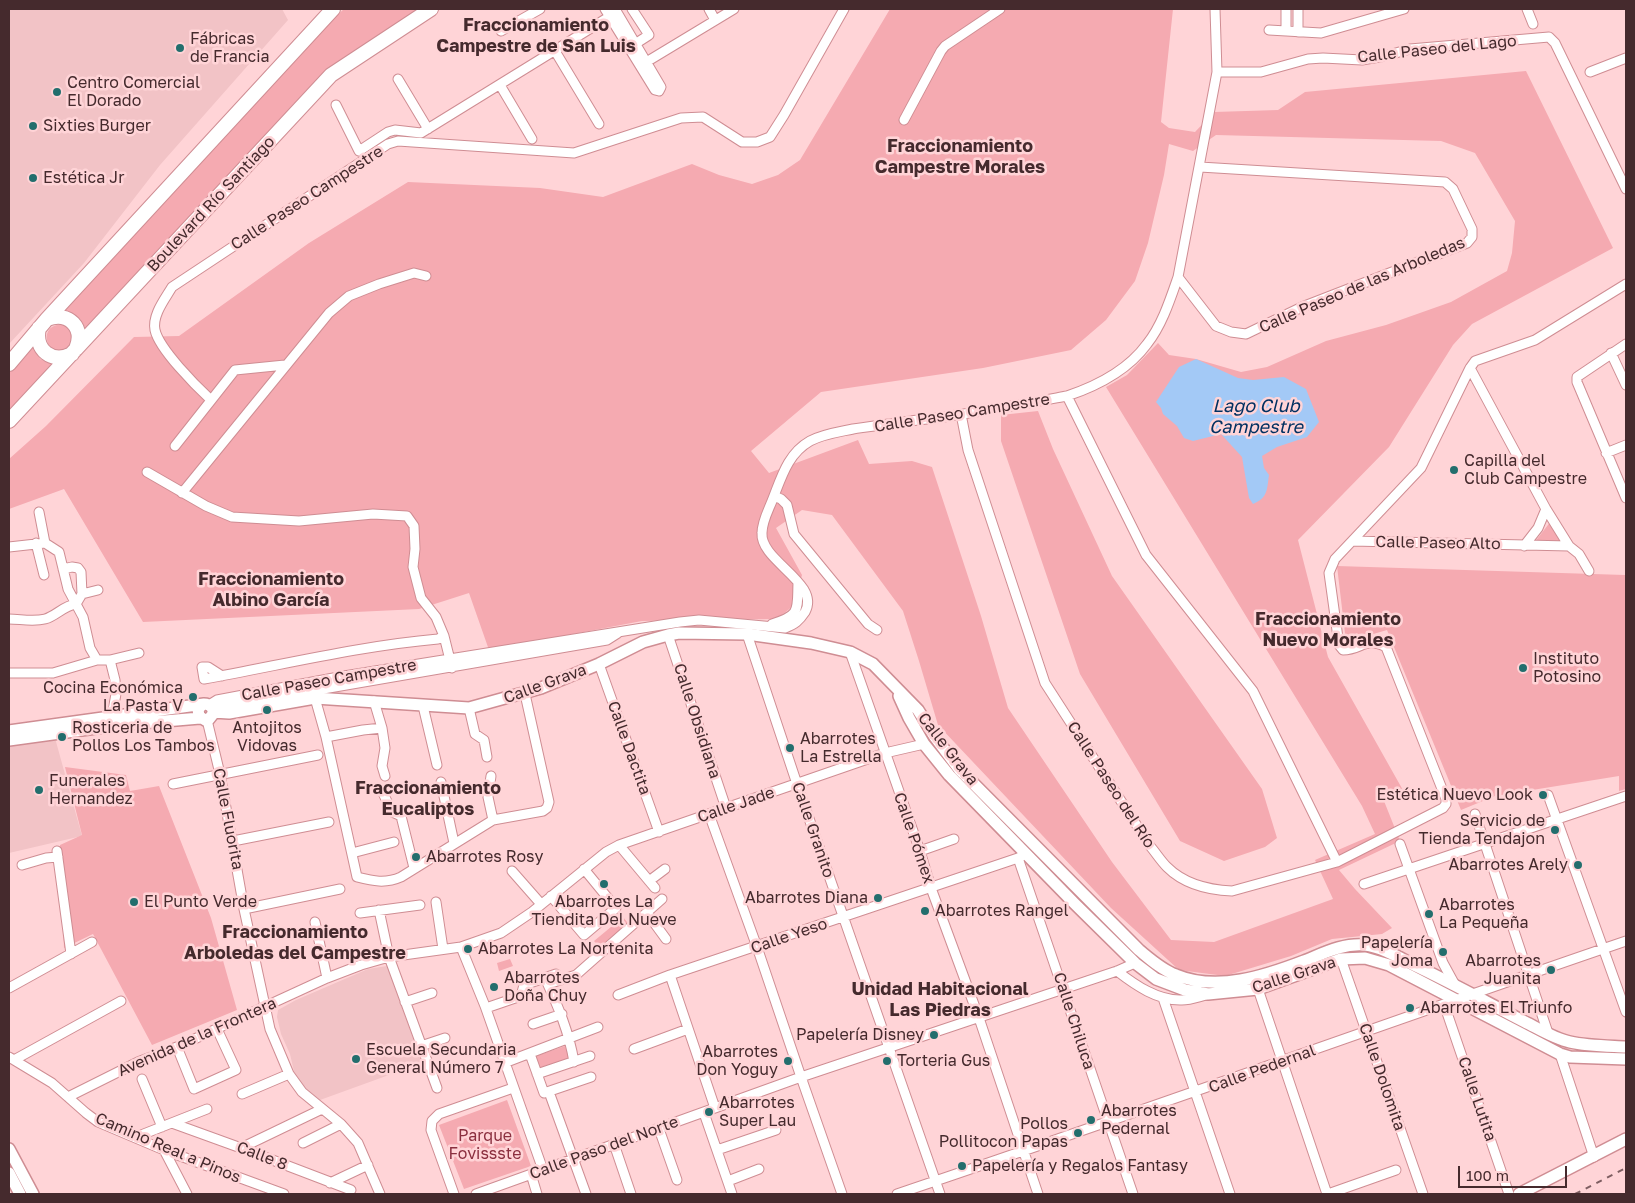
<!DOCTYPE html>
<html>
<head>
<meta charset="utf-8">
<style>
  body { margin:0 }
  #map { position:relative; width:1635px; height:1203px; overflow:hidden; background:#ffd4d7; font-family:"Golos Text",sans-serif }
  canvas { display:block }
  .frame { position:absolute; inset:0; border:10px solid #452a2d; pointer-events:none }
  .scale { position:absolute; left:1458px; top:1166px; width:109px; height:22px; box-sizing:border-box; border:2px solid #452a2d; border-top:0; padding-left:6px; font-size:15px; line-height:18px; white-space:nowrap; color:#452a2d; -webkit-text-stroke:4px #ffd4d7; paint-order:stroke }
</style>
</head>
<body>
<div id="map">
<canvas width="1635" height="1203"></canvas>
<div class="frame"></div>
<div class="scale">100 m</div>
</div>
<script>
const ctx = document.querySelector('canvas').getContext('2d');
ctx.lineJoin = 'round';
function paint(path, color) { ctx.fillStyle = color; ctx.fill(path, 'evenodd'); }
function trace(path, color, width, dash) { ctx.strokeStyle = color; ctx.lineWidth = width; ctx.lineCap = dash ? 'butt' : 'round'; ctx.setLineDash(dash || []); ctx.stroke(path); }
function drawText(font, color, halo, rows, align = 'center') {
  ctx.font = font + ' "Golos Text",sans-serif'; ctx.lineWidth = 5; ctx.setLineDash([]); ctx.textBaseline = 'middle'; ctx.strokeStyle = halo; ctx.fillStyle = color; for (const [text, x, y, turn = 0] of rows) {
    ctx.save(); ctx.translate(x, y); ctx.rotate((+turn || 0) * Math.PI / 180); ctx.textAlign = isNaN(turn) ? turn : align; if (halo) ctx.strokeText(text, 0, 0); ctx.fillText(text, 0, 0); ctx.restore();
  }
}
paint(new Path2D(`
  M9,9H282L288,20L160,165L84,263L9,344Z
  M55,738L82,836L9,853V745Z
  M387,966L422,1063L320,1100L296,1080L290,1054L281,1034L277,1017L278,1010L296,1000L368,969Z`), '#f2c3c6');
paint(new Path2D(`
  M344,9H423L329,71L86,329L80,319L64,311L314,36Z
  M890,9H1173L1161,122L1169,128L1195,132L1214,112L1278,110L1305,92L1526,71L1613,248L1472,324L1453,345L1389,447L1298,540L1328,657L1404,792L1384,801L1400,841L1339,870L1355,889L1392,928L1382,934L1332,939L1291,956L1225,976L1179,970L1111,908L938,725L919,661L903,611L832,515L802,510L776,528L802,575L793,606L777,619L642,621L489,650L469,593L419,609L143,622L64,489L9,509V459L46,426L134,337L179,336L309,243L408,182L540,188L603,197L692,164L719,175L752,184L778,175L800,160ZM1216,135L1441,141L1475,153L1515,221L1512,253L1507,271L1451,302L1386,325L1326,341L1267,367L1241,372L1196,359L1169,355L1158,343L1127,375L1106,387L1362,806L1375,834L1315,860L1333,899L1214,942L1171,940L1112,862L1008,708L981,616L932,467L912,461L869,464L858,440L769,473L751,451L821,392L983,368L1071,350L1106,320L1135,281L1148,243L1164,175L1169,144L1193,151Z
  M63,324L68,326L75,333L70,351H52C43,338 45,325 63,324Z
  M36,344L40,359L55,365L9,414V373Z
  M1038,411L1053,449L1112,576L1262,789L1277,838L1265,847L1224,861L1180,841L1080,674L1001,441V415Z
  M1551,521L1563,542L1534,543Z
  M1337,566L1625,575L1626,789L1619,791V776L1495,796L1461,810L1387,630L1346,642Z
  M65,767L126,775L130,791L159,786L211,918L237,1010L152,1045L93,934L64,948L60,845L82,835Z
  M623,917L631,927L602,951L594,941Z
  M510,959L513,966L499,971L497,963Z
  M565,1046L570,1060L541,1070L536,1056Z
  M507,1100L531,1166L464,1189L439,1125Z`), '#f5aab1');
paint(new Path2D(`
  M1196,359L1238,378L1253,380L1284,377L1306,389L1319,422L1307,437L1277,447L1262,456L1264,468L1269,475C1267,489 1268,498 1253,504L1249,498L1242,457L1221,434L1193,441L1184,438L1177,426L1163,414L1161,408L1156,402L1179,367Z`), '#a3c9f6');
const street = new Path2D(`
  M605,9L655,90L659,91L661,87L615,9
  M632,9L649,35L635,44
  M709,9L715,20
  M1286,9V31
  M1527,9L1533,24
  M1269,30L1321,33L1404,9
  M501,31L540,9
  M1298,32V9
  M555,51L599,124
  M643,64L734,9
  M1217,72H1261L1308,59L1323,58L1362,60L1385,56L1410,49L1549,37L1555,43L1626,189
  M1590,72L1626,58
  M398,79L428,129
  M500,85L532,139
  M336,105L359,151L388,132L395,130L421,133L617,12
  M904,120L941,51L945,46L1000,9
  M1178,277L1216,326L1231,332L1246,334L1302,307L1467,243L1472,237V229L1453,189L1445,182L1200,167
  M1626,344L1577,377V382L1626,498
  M1611,353L1626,385
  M1470,368L1546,509L1569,546
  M1067,396L1146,555L1253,691L1337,862
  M211,400C196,386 159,349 155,330C152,315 165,299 172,287L388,144L398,141L574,153L681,118L703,117L742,142H757L770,137L784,115L844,9
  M961,414L968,450L1045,683L1150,846C1156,853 1161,861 1167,867C1184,884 1208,890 1232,891L1337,862L1443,808L1446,804V799L1386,647C1365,636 1362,650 1343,650L1339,645L1329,573L1335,559L1421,468L1470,368L1475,361L1535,340L1626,284
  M175,446L235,370L285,365
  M1606,453L1626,445
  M147,472L206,506L232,517L299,521L373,514L407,516L414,526L415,549L413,567L421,598L436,617L444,636L452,668
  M182,493L329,313L349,296L379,284L414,273L426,276
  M774,496L781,499L787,505L794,534L868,624L877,630
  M39,512L45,543
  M1352,541L1569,546L1579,554L1589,571
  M36,543L44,575
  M1524,546L1538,528L1546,509
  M9,547L45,543L59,552L68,589L83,617L90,648L97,660
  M63,569L72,567L78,568L81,572L82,594
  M9,619C20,619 33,622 45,619C56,616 63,606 76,604L82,594L98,590
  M772,624C801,615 797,610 798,583
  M747,634L797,784L940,1194
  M668,635L726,808
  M850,652L920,851L931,888L979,1018L1038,1194
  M110,660L115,680L116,694L111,721
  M599,664L659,832
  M9,673H53L97,660H110L139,653
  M222,676L208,667H202L204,679C282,665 359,646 438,639L444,636
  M315,698L326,737L357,877C373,881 385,884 401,877L493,820L543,811L547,808L549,802L525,694
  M374,701L382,728L385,748L382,766L385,776
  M209,705L217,700L344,676L680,622L699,620L785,628C795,624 799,621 805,612C821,583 760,561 762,533C762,522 768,511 772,501C781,479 787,454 810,441C823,434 839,432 853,429C881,425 908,421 936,418C980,412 1023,404 1067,396C1097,386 1128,370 1147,344C1162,325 1170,300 1178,277L1217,72L1215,9
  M423,706L437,765
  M213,708L607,640L618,633
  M469,708L475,734L484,740L487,757
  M207,720L220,774L244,909L270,1029L289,1074L302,1092L341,1124L358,1143L380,1194
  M326,737L363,730L382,728
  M491,776L488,797L493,820
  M441,782L454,843
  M173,784L318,755
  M383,793L392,812L401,816L414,868
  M1548,795L1626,1012
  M709,814L757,947L801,1077L842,1194
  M1475,814L1548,1033
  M233,841L329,822
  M1400,844L1443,963L1455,985
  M619,845L655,888
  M57,851L71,954
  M920,851L954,839
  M352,853L394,842
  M1022,856L1018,858L1133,1194
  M22,865L46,858L58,857
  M512,871L541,904
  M649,881L665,869
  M1364,884L1626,796
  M551,896L584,935L616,908L584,869
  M436,902L443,949
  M244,909L340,889
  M379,910L389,957L437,1088
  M360,913L420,905
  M647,913L666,939
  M315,922L327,978
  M461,947L485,1006L543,1170
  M1341,959L1423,1194
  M1117,971C1135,985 1158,1001 1182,1000C1190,1000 1198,997 1206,995
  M670,975L715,1108
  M545,978C558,1006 569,1032 574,1062
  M548,984L576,975L662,899
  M9,988L92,942
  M1258,989L1327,1194
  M618,995L670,975L1018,858
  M1163,998L1230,1194
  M405,1002L432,993
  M1444,1004L1509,1194
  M486,1008L521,996L524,985L556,974
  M533,1024L562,1014
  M421,1046L445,1038
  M177,1047L194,1089L236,1070L217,1029
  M634,1049L688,1029
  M530,1054L544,1093L591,1077
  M1560,1054L1594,1157
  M9,1057L52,1083L86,1113L98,1122L164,1150L284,1194
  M14,1060L121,1001
  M504,1063L598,1027
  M537,1074L590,1056
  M142,1079L162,1127
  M549,1092L586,1194
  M242,1094L289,1074
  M68,1097L138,1062L177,1047L327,978L361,965L389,957L461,947L501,933L532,912L606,852L619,845L885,753L924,744
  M704,1113L732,1194
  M172,1123L241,1148L351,1190
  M659,1129L677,1180
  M136,1137L207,1109
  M303,1143L341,1124
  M614,1144L631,1194
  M241,1148L322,1109
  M164,1150L187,1194
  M717,1150L776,1130
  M531,1174L537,1194
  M728,1181L759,1169
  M330,1183L368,1165
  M454,1194L431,1130L432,1121L439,1114L513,1088
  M476,1194L801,1077L1117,971L1135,963
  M897,1194C1141,1112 1383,1024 1626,941
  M1328,1194L1396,1170`);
const secondary = new Path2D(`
  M899,696L909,718L924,744L949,775L1075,904L1135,963L1156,979L1185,990L1208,994L1258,989L1341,959L1365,958L1389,965L1560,1054L1570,1057L1626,1059
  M213,712L229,713L315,698L469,708L541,688L599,664L643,642L668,635L679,633L747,634L811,643L850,652L873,664L918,710L935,737L959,769L1139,950C1150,959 1162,970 1176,975C1217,992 1265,976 1304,961C1324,953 1343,943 1365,945C1382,947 1400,958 1414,965C1452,983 1488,1003 1525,1022C1539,1029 1555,1039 1570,1042C1588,1046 1608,1046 1626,1047
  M9,731L204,704C210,704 214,708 213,714L209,719L205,720L199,716L198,709L202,705
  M9,740L118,725L200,718
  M9,1149L33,1194
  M9,1173L20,1194
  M1519,1194L1626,1139`);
const primary = new Path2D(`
  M47,319C69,311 85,328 76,349
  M39,328C34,350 52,364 72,354
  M9,364L47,319L333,9
  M9,421L331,75L431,9`);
trace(street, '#cf8d93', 11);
trace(secondary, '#cf8d93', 14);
trace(primary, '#cf8d93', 16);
trace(street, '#fff', 9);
trace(secondary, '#fff', 11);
trace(primary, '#fff', 14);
trace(new Path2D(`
  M1575,1194L1626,1168`), '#7e5e61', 2, [6, 6]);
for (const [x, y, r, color] of [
  [180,48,5,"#236e6d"],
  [57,92,5,"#236e6d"],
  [33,126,5,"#236e6d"],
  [33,178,5,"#236e6d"],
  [1454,470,5,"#236e6d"],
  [1523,668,5,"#236e6d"],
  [193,697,5,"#236e6d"],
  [267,710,5,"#236e6d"],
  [62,737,5,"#236e6d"],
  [790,748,5,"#236e6d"],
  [39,790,5,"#236e6d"],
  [1543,795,5,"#236e6d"],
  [1555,830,5,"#236e6d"],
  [416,857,5,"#236e6d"],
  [1578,865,5,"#236e6d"],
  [604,884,5,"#236e6d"],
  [878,898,5,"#236e6d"],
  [134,902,5,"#236e6d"],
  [925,911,5,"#236e6d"],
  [1429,914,5,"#236e6d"],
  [468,949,5,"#236e6d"],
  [1443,952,5,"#236e6d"],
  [1551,970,5,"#236e6d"],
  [494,987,5,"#236e6d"],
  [1410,1008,5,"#236e6d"],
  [934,1035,5,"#236e6d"],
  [356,1059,5,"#236e6d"],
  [788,1061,5,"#236e6d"],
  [887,1061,5,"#236e6d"],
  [709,1112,5,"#236e6d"],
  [1091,1120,5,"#236e6d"],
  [1078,1133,5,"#236e6d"],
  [962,1166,5,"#236e6d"]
]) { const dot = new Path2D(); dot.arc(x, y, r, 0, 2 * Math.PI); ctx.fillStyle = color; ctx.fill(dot); trace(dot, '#ffd4d7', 2); }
drawText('16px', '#452a2d', '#ffd4d7', [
  ["Fábricas",190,39],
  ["de Francia",190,57],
  ["Centro Comercial",67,83],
  ["El Dorado",67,101],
  ["Sixties Burger",43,126],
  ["Estética Jr",43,178],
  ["Capilla del",1464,461],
  ["Club Campestre",1464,479],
  ["Instituto",1533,659],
  ["Potosino",1533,677],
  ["Cocina Económica",183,688,"right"],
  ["La Pasta V",183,706,"right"],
  ["Rosticeria de",72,728],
  ["Pollos Los Tambos",72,746],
  ["Antojitos",267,728,"center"],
  ["Vidovas",267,746,"center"],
  ["Abarrotes",800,739],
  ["La Estrella",800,757],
  ["Funerales",49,781],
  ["Hernandez",49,799],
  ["Estética Nuevo Look",1533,795,"right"],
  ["Servicio de",1545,821,"right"],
  ["Tienda Tendajon",1545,839,"right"],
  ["Abarrotes Rosy",426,857],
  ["Abarrotes Arely",1568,865,"right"],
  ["Abarrotes Diana",868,898,"right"],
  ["El Punto Verde",144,902],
  ["Abarrotes La",604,902,"center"],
  ["Tiendita Del Nueve",604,920,"center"],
  ["Abarrotes",1439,905],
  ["La Pequeña",1439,923],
  ["Abarrotes Rangel",935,911],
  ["Papelería",1433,943,"right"],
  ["Joma",1433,961,"right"],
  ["Abarrotes La Nortenita",478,949],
  ["Abarrotes",1541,961,"right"],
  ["Juanita",1541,979,"right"],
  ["Abarrotes",504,978],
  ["Doña Chuy",504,996],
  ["Abarrotes El Triunfo",1420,1008],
  ["Papelería Disney",924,1035,"right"],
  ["Escuela Secundaria",366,1050],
  ["General Número 7",366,1068],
  ["Abarrotes",778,1052,"right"],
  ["Don Yoguy",778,1070,"right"],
  ["Torteria Gus",897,1061],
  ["Abarrotes",719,1103],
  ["Super Lau",719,1121],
  ["Abarrotes",1101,1111],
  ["Pedernal",1101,1129],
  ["Pollos",1068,1124,"right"],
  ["Pollitocon Papas",1068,1142,"right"],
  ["Papelería y Regalos Fantasy",972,1166]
], 'left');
drawText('16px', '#452a2d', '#ffd4d7', [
  ["Calle Paseo del Lago",1437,49,-6],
  ["Calle Paseo Campestre",307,198,-33],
  ["Boulevard Río Santiago",211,204,-47],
  ["Calle Paseo de las Arboledas",1362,285,-23],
  ["Calle Paseo Campestre",962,413,-9],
  ["Calle Paseo Alto",1438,543,1],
  ["Calle Paseo Campestre",329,680,-10],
  ["Calle Grava",545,684,-20],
  ["Calle Obsidiana",697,721,72],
  ["Calle Dactita",629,748,70],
  ["Calle Grava",948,749,52],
  ["Calle Paseo del Río",1111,785,57],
  ["Calle Jade",736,805,-19],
  ["Calle Fluorita",228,819,79],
  ["Calle Granito",813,830,71],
  ["Calle Pómex",914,838,71],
  ["Calle Yeso",789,936,-19],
  ["Calle Grava",1294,975,-18],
  ["Calle Chiluca",1074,1021,72],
  ["Avenida de la Frontera",197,1037,-24],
  ["Calle Pedernal",1262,1069,-20],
  ["Calle Dolomita",1382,1077,71],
  ["Calle Lutita",1477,1099,71],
  ["Camino Real a Pinos",168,1148,23],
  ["Calle Paso del Norte",604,1148,-20],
  ["Calle 8",262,1156,21]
]);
drawText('16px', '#8b2f3f', '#ffd4d7', [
  ["Parque",485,1136],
  ["Fovissste",485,1154]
]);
drawText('bold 18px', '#452a2d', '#ffd4d7', [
  ["Fraccionamiento",536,25],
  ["Campestre de San Luis",536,46],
  ["Fraccionamiento",960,146],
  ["Campestre Morales",960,167],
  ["Fraccionamiento",271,579],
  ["Albino García",271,600],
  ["Fraccionamiento",1328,619],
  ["Nuevo Morales",1328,640],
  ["Fraccionamiento",428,788],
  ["Eucaliptos",428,809],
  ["Fraccionamiento",295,932],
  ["Arboledas del Campestre",295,953],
  ["Unidad Habitacional",940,989],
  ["Las Piedras",940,1010]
]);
drawText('italic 18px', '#003061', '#ffd4d7', [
  ["Lago Club",1256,406],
  ["Campestre",1256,427]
]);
</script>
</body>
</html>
